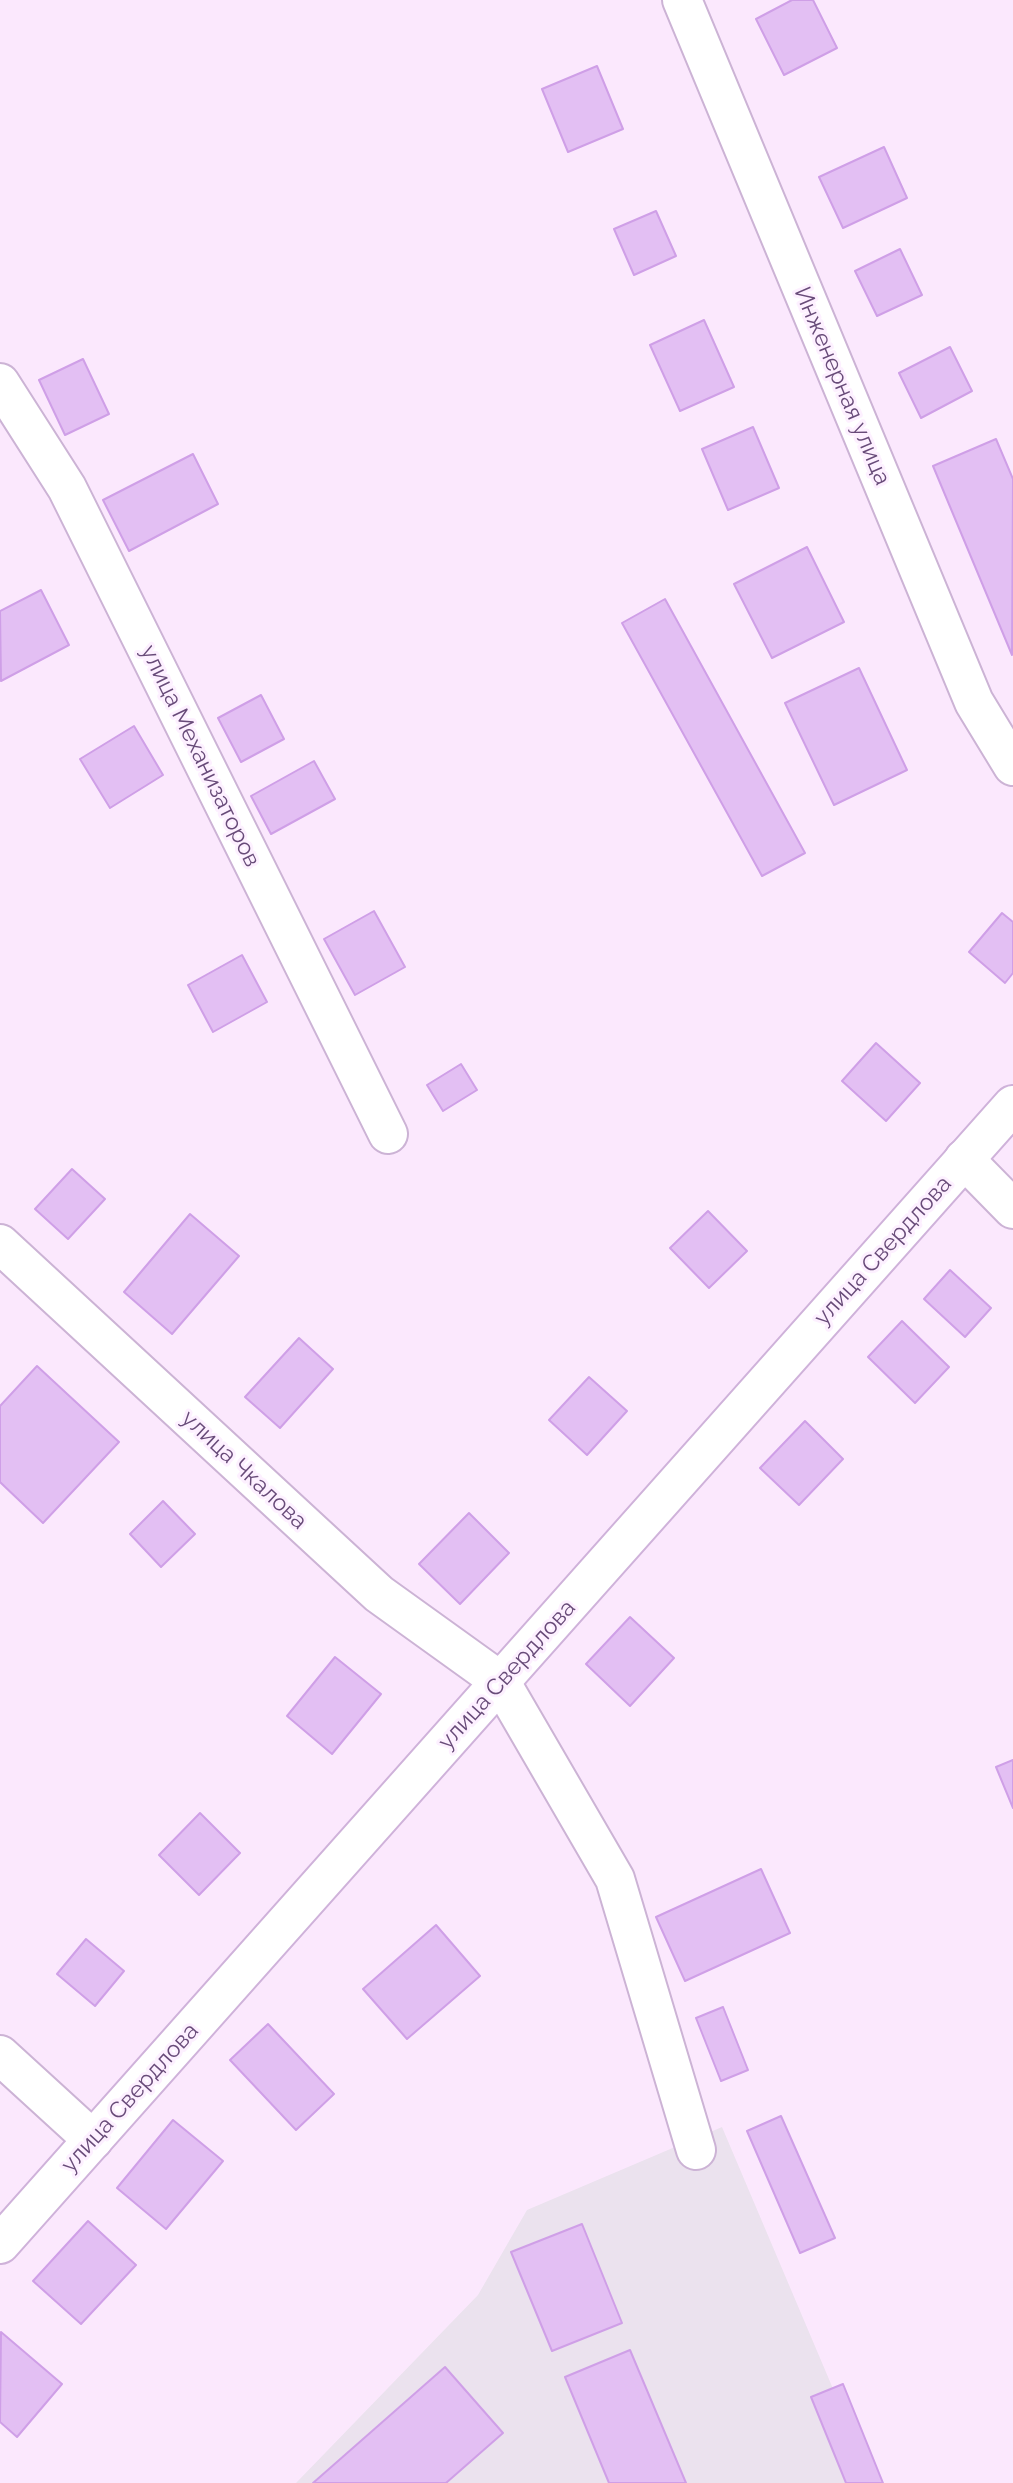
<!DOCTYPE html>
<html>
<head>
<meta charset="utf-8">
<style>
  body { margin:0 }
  canvas { display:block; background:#fbe8fd }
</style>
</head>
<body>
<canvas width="1013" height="2483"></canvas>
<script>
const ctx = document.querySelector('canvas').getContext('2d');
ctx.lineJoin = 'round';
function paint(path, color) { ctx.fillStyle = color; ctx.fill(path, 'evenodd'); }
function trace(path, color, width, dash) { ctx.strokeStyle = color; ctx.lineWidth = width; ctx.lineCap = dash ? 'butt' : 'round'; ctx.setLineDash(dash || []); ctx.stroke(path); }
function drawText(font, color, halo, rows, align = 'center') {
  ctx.font = font + ' Raleway,sans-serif'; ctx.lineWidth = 6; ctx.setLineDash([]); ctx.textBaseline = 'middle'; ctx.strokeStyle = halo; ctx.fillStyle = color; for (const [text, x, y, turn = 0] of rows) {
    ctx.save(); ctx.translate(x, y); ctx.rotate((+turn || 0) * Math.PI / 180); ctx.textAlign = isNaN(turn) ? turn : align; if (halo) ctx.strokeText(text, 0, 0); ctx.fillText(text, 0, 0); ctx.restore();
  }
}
paint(new Path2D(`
  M722,2127L873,2483H296L478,2295L527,2210Z`), '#ebe2ee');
const building = new Path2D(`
  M792,0H813L837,48L784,75L756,19Z
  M597,66L623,129L568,152L542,89Z
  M884,147L907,198L843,228L819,177Z
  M656,211L676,256L634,275L614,229Z
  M900,249L922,295L877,316L855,271Z
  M704,320L734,387L680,411L650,345Z
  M950,347L972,391L921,418L899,373Z
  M83,359L109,414L65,435L39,380Z
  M753,427L779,488L728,510L702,449Z
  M996,439L1013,479L1012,655L933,466Z
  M193,454L218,504L129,551L103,500Z
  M807,547L844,622L772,658L734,584Z
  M41,590L69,645L1,681L0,611Z
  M665,599L805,853L762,876L622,623Z
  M859,668L907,770L834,805L785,703Z
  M261,695L284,739L241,762L218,718Z
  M134,726L163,775L110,808L80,759Z
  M314,761L335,799L271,834L251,796Z
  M374,911L405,967L355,995L324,939Z
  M1002,913L1013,922V973L1005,983L969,952Z
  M242,955L267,1002L213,1032L188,985Z
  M876,1043L920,1083L886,1121L842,1081Z
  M461,1064L477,1090L443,1111L427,1085Z
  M72,1169L105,1199L68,1239L35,1209Z
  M708,1211L747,1251L709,1288L670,1248Z
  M190,1214L239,1256L172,1334L124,1292Z
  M950,1270L991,1308L965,1337L924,1299Z
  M902,1321L949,1367L915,1403L868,1357Z
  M299,1338L333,1369L280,1428L245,1397Z
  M37,1366L119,1442L43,1523L0,1482V1406Z
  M589,1377L627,1411L587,1455L549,1420Z
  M805,1421L843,1459L799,1505L760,1468Z
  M163,1501L195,1534L161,1567L130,1534Z
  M469,1513L509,1553L460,1604L419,1564Z
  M630,1617L674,1658L630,1706L586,1664Z
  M335,1657L381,1694L332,1754L287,1716Z
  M1013,1760V1808L996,1767Z
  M200,1813L240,1853L199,1895L159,1855Z
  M761,1869L790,1933L685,1981L656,1917Z
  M436,1925L480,1976L407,2039L363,1989Z
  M86,1939L124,1971L95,2006L57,1974Z
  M723,2007L748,2070L721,2081L696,2018Z
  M268,2024L334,2094L296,2130L230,2060Z
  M781,2116L835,2238L800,2253L747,2131Z
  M173,2120L223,2161L166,2229L117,2188Z
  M88,2221L136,2265L81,2324L33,2281Z
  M582,2224L622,2323L552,2351L511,2252Z
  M1,2332L62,2384L17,2437L0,2422Z
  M630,2350L686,2483H609L565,2377Z
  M445,2367L503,2433L446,2483H313Z
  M843,2384L883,2483H846L811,2397Z`);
paint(building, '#e3bff3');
trace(building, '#cf9fe7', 2);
const street = new Path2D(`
  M682,0L974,702L1013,766
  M0,383L67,488L388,1134
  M964,1159L1013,1209
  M0,1244L379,1594L500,1681L615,1879L696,2150
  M0,2055L93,2140`);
const secondary = new Path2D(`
  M0,2244L1013,1105`);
trace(street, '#ccb3d5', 42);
trace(secondary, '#cfb2da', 42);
trace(street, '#fff', 38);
trace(secondary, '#fff', 38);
drawText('23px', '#684b79', '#fdf0ff', [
  ["Инженерная улица",842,386,67],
  ["улица Механизаторов",200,756,64],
  ["улица Свердлова",883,1251,-48],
  ["улица Чкалова",244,1470,43],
  ["улица Свердлова",507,1675,-48],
  ["улица Свердлова",130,2098,-48]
]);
</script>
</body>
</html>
